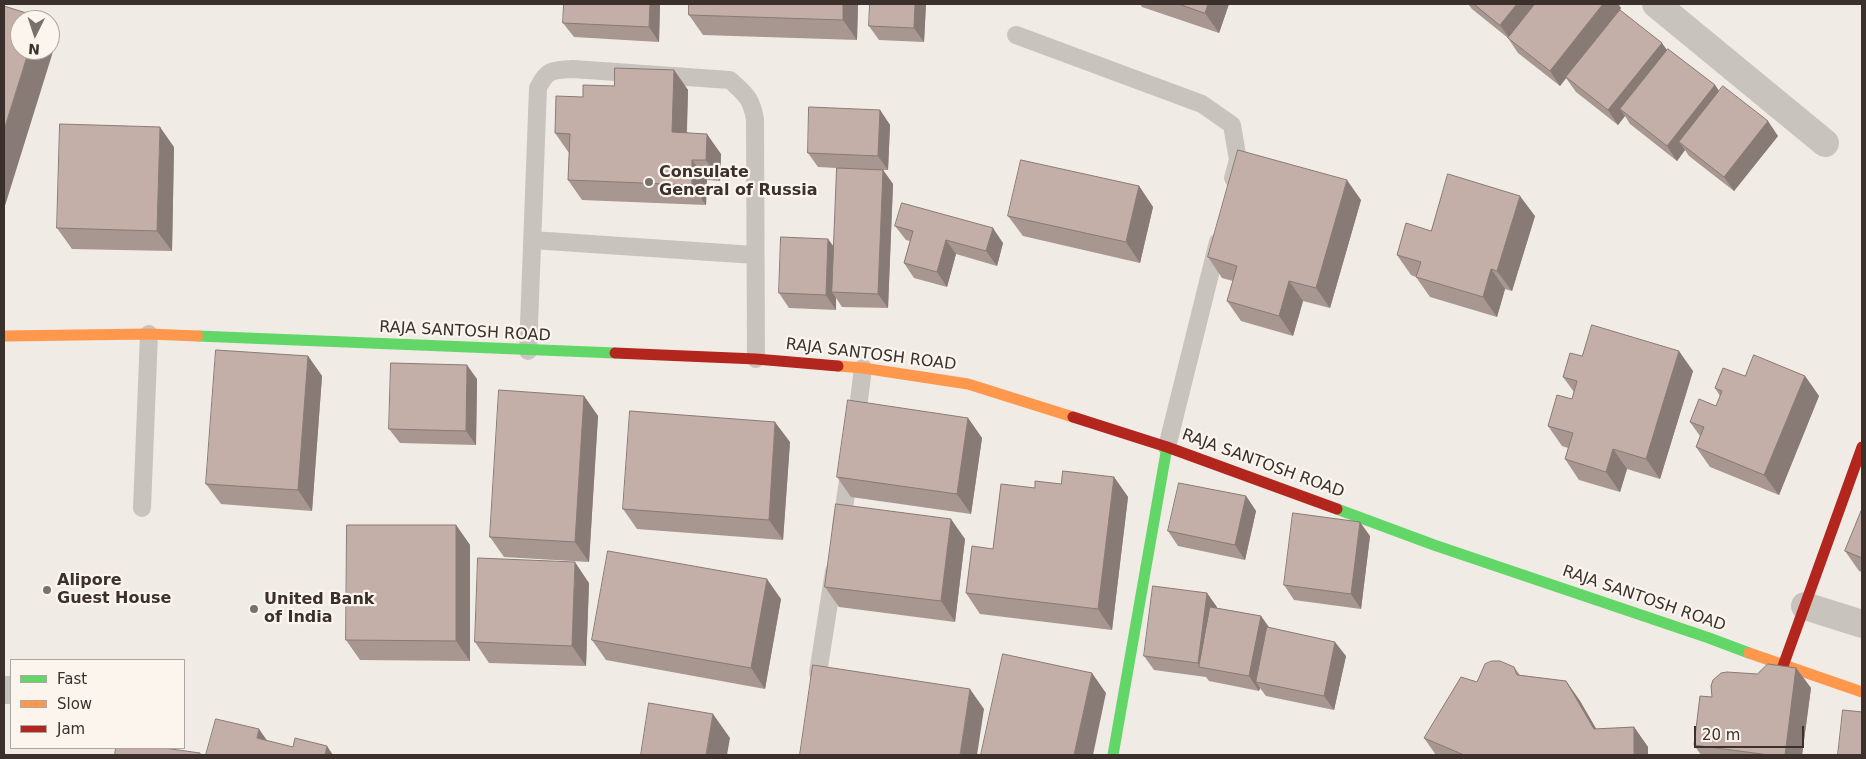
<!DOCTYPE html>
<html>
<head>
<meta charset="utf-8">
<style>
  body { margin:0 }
  #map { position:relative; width:1866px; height:759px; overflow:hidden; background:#f0ebe5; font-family:"DejaVu Sans",sans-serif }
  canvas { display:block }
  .frame { position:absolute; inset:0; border:5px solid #3b302b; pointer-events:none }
  .legend { position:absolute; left:10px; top:659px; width:175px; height:90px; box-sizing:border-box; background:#fbf5ee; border:1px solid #aea6a0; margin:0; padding:6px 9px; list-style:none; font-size:15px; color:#3b302b }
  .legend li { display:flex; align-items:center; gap:10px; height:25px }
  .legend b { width:25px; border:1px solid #aea6a0 }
  .north { position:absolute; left:10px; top:10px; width:50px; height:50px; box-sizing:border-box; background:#fbf5ee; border:1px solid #aea6a0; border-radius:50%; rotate:184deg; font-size:14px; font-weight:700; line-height:20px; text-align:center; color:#3b302b }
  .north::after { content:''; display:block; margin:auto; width:18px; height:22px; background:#7a716c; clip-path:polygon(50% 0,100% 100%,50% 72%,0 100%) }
  .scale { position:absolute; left:1694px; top:726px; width:110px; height:22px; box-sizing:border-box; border:2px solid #3b302b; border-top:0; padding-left:6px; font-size:15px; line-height:18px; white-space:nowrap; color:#3b302b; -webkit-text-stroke:4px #fbf5ee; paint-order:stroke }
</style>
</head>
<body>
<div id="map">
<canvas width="1866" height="759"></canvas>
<div class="frame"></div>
<ul class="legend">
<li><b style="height:6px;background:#63d668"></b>Fast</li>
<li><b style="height:6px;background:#ff974d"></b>Slow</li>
<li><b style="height:6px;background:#b3261e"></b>Jam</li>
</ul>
<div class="north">N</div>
<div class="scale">20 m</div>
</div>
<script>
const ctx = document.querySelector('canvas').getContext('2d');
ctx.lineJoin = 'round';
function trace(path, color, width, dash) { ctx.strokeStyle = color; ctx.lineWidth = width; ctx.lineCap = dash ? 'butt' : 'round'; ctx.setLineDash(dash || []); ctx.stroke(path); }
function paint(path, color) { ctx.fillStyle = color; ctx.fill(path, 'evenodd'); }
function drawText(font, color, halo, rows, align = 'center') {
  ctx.font = font + ' "DejaVu Sans",sans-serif'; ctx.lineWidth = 4.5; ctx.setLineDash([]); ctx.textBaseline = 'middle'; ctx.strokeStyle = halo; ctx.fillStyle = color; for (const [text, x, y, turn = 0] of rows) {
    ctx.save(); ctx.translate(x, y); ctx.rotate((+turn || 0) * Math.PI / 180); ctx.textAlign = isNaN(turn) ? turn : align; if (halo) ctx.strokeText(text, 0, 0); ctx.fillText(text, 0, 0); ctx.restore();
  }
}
trace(new Path2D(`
  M1016,35L1202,104L1232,125L1238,160L1233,178
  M532,240L755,255
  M528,351L538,88C547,69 553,70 573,69L730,80C745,94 751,97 755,119L756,359
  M856,424L863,368
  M1167,447L1218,242
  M142,508L149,334
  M841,528L850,467
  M818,673L834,571`), '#c9c3be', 18);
trace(new Path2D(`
  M1656,4L1825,143
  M1805,606L1862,624
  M4,690H11`), '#c9c3be', 28);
trace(new Path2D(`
  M198,336L615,353
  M1337,509L1434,545L1709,638L1749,653
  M1113,755L1167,447`), '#63d668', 11);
trace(new Path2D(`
  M4,336L149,334L198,336
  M838,366L863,368L968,384L1073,417
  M1749,653L1862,692`), '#ff974d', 11);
trace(new Path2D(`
  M615,353L756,359L838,366
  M1073,417L1167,447L1337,509
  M1783,666L1862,447`), '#b3261e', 11);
paint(new Path2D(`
  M660,4L659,42L574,37L563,23Z
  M689,4H858L857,40L703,35L689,15Z
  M926,4L924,42L879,40L869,26Z
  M1140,4H1229L1219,33L1142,7Z
  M1468,4H1618L1621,8L1620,10L1667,50L1715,85L1719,91L1778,136L1734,191L1689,156L1685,150L1677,161L1630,124L1625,116L1618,125L1576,92L1566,78L1560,86L1518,53L1508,38L1472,9Z
  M674,70L688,90L687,132L721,154L720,181L707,180L706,205L582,200L568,180L569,153L555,133L583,97L614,86Z
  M880,110L890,125L888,170H883L893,184L888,308L842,307L836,298V310L789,308L779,293L828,239L834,247L837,168L818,167L808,153Z
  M174,147L172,251L72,249L57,228Z
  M1139,186L1153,207L1140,263L1023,236L1008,216Z
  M1361,200L1330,308L1303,301L1293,336L1241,321L1227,301L1233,281L1222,278L1208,257Z
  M1535,216L1512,291L1505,289L1497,317L1430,297L1416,277L1411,275L1397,255L1431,231Z
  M895,226L1003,243L997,266L956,254L947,287L914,278L904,263L910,241L906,240Z
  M308,356L322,376L312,511L221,504L206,484Z
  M1582,356L1693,371L1660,479L1627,469L1620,492L1579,480L1565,459L1568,448L1562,446L1548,426L1572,399L1574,392L1563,377Z
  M1745,376H1805L1819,396L1779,495L1710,467L1696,447L1700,436L1690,422L1716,406L1720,396L1715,388Z
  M477,379L476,445L400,443L389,429Z
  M584,396L598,416L589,562L504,557L490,537Z
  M968,418L982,438L971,514L851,497L837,477Z
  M790,442L783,540L637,529L623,509Z
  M1114,477L1128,497L1112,630L980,614L966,593L993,549L1035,488Z
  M1246,496L1256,511L1245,560L1178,546L1168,531Z
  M1862,509V572L1859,571L1845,551Z
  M456,525L470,545V661L360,660L346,640Z
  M1370,536L1361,609L1294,600L1284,585Z
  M965,539L955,622L839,607L825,587Z
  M589,583L586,666L489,663L475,642Z
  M1207,593L1217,608L1261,616L1269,627L1346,656L1334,710L1266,696L1260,688L1259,691L1209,681L1206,677L1154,670L1144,656Z
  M781,599L765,689L606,660L592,640Z
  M1514,667L1520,675L1566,681L1580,701L1596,729L1634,727L1648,747V755H1436L1424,738L1477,682Z
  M1796,668L1811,688L1802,755H1701L1694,745L1712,697L1757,674Z`), '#a89690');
paint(new Path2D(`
  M650,4H660L659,42L649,27Z
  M843,4H858L857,40L843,20Z
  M915,4H926L924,42L914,28Z
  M1208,4H1229L1219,33L1205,13Z
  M1517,4H1538L1510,39L1500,25Z
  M1603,4H1618L1621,8L1560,86L1550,71Z
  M50,32L56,42L4,209V130L29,50H50Z
  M1662,43L1672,57L1620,109L1625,116L1618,125L1608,110Z
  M674,70L688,90L686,152L672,132Z
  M1715,85L1725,100L1679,142L1685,150L1677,161L1667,146Z
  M880,110L890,125L888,170L878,156Z
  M1768,121L1778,136L1734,191L1724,177Z
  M160,127L174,147L172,251L157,231Z
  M707,134L721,154L720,181L706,160Z
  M692,160L707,180L706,205L692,185Z
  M883,170L893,184L888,308L878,294Z
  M1347,180L1361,200L1330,308L1316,288Z
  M1139,186L1153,207L1140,263L1126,242Z
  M1520,196L1535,216L1512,291L1497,271Z
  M993,228L1003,243L997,266L986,251Z
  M828,239L838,253L832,292L836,298V310L826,295Z
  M946,240L956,254L947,287L937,272Z
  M1491,269L1505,289L1497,317L1483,297Z
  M1289,281L1303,301L1293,336L1279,316Z
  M1679,351L1693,371L1660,479L1646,459Z
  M308,356L322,376L312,511L298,490Z
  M467,365L477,379L476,445L466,431Z
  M1805,376L1819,396L1779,495L1764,475Z
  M584,396L598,416L589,562L575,542Z
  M968,418L982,438L971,514L957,494Z
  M775,422L790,442L783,540L769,520Z
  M1613,449L1627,469L1620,492L1606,472Z
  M1114,477L1128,497L1112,630L1098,609Z
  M1246,496L1256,511L1245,560L1235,545Z
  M951,519L965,539L955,622L941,601Z
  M1360,522L1370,536L1361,609L1351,594Z
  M456,525L470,545V661L456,641Z
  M575,562L589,583L586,666L572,646Z
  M767,579L781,599L765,689L751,668Z
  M1207,593L1217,607L1209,668L1201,667L1198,663Z
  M1261,616L1271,631L1256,682L1260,688L1259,691L1249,676Z
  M1335,642L1346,656L1334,710L1324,696Z
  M1796,668L1811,688L1802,755H1785Z
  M1092,673L1106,693L1093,755H1074Z
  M1566,681L1580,701L1608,749L1594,729Z
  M970,689L984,709L977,755H960Z
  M713,714L730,738L727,755H706Z
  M1634,727L1648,747V755H1634Z
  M259,729L273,749L257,738Z
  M327,746L333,755H325Z`), '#887a75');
const building = new Path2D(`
  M564,4H650L649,27L563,23Z
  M689,4H843V20L689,15Z
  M870,4H915L914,28L869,26Z
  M1179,4H1208L1205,13Z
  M1474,4H1517L1500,25Z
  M1535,4H1603L1550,71L1508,38Z
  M4,6L39,17L38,20H20V50H29L4,130Z
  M1620,10L1662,43L1608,110L1566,77Z
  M1668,49L1715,85L1667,146L1620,109Z
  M615,68L674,70L672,132L707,134L706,160H692V185L568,180L570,134L555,133L556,96L583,97V85L614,86Z
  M1723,86L1768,121L1724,177L1679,142Z
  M809,107L880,110L878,156L808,153Z
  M60,124L160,127L157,231L57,228Z
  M1238,150L1347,180L1316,288L1289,281L1279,316L1227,301L1237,266L1208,257Z
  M1021,160L1139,186L1126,242L1008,216Z
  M837,168L883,170L878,294L832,292Z
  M1448,174L1520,196L1497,271L1491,269L1483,297L1416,277L1421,262L1397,255L1406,223L1431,231Z
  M902,203L993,228L986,251L946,240L937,272L904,263L913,231L895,226Z
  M781,237L828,239L826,295L779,293Z
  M1592,325L1679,351L1646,459L1613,449L1606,472L1565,459L1573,433L1548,426L1557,395L1572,399L1577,381L1563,377L1570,353L1582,356Z
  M216,350L308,356L298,490L206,484Z
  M1754,355L1805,376L1764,475L1696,447L1704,427L1690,422L1699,399L1716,406L1722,391L1715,388L1723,368L1745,376Z
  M391,363L467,365L466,431L389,429Z
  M499,390L584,396L575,542L490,537Z
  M848,400L968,418L957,494L837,477Z
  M630,411L775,422L769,520L623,509Z
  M1063,471L1114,477L1098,609L966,593L972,546L993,549L1001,484L1035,488V481L1061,484Z
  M1179,483L1246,496L1235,545L1168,531Z
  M836,504L951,519L941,601L825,587Z
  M1862,509V558L1845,551Z
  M1293,513L1360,522L1351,594L1284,585Z
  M347,525H456V641L346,640Z
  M608,551L767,579L751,668L592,640Z
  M478,558L575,562L572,646L475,642Z
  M1153,586L1207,593L1198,663L1144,656Z
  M1210,607L1261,616L1249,676L1199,667Z
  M1267,627L1335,642L1324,696L1256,682Z
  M1003,654L1092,673L1074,755H981Z
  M1492,661H1500L1514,667L1517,675L1566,681L1594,729L1634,727V755H1464L1424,738L1461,677L1477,682L1485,664Z
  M1768,664L1796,668L1785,755H1769L1694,745L1700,696L1712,697L1711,686L1713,680L1721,673L1727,672L1757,674Z
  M813,665L970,689L960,755H800Z
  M649,703L713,714L706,755H641Z
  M1843,710L1862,712V755H1838Z
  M216,719L259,729L257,738L293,747L295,738L327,746L325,755H206Z
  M116,748H164L200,753V755H115Z`);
paint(building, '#c3afa7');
trace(building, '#887a75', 1);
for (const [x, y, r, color] of [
  [649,182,5,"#7a716c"],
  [47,590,5,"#7a716c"],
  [254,609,5,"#7a716c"]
]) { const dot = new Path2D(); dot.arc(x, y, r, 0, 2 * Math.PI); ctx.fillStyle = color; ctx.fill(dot); trace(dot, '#fbf5ee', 2); }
drawText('bold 16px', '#3b302b', '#fbf5ee', [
  ["Consulate",659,173],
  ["General of Russia",659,191],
  ["Alipore",57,581],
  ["Guest House",57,599],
  ["United Bank",264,600],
  ["of India",264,618]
], 'left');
drawText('16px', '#3b302b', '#fbf5ee', [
  ["RAJA SANTOSH ROAD",465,332,3],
  ["RAJA SANTOSH ROAD",871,355,7],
  ["RAJA SANTOSH ROAD",1263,464,20],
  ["RAJA SANTOSH ROAD",1644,599,19]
]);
</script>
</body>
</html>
